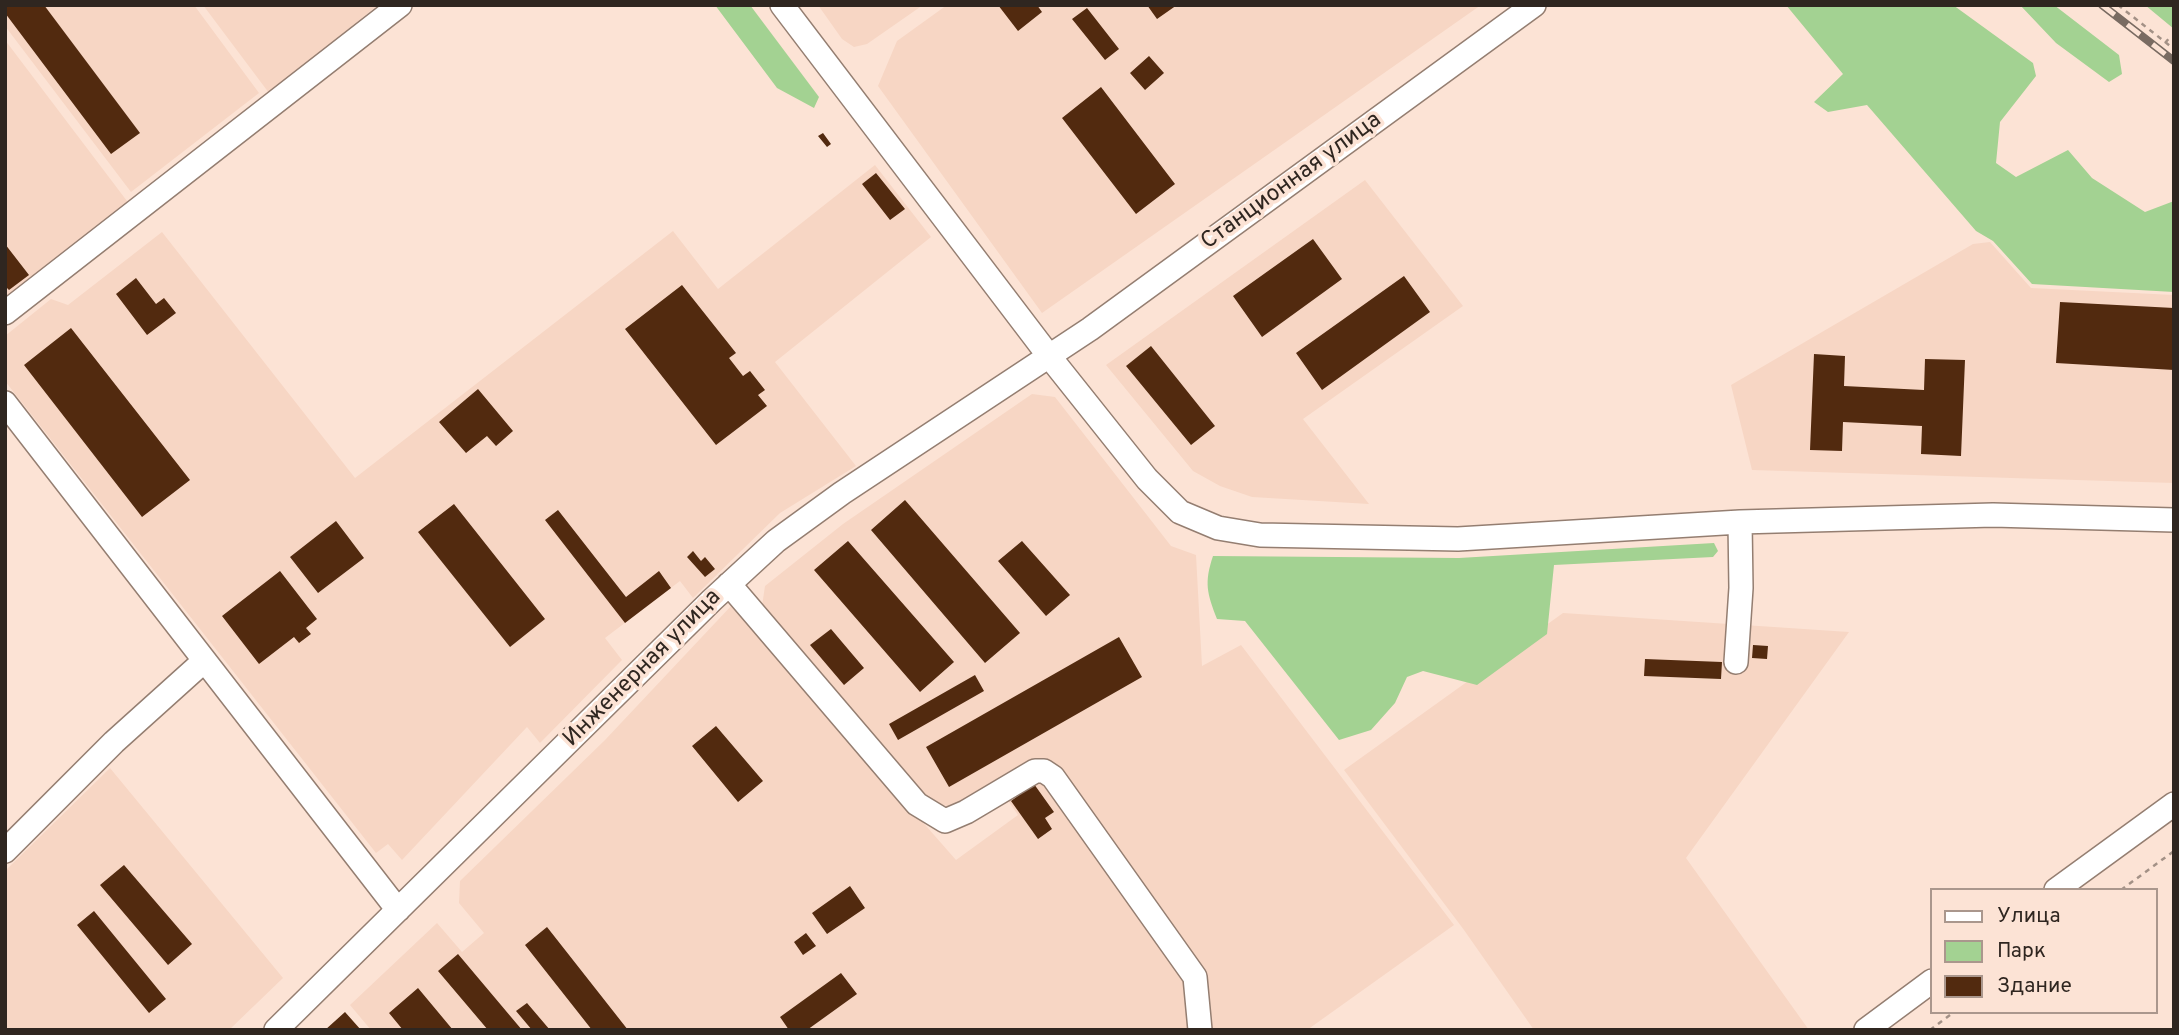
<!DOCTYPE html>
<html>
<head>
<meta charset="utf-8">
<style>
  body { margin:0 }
  #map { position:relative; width:2179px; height:1035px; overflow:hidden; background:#fce3d5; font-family:Overpass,sans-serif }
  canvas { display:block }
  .frame { position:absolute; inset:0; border:7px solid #2f2620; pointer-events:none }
  .legend { position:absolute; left:1930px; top:888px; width:228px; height:126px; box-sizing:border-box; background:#fce3d5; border:2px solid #aa978d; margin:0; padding:9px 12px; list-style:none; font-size:21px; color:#2f2620 }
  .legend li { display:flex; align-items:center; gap:14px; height:35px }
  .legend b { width:35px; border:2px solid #aa978d }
</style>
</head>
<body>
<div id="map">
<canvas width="2179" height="1035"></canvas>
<div class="frame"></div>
<ul class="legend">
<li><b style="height:9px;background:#fff"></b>Улица</li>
<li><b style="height:19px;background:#a3d292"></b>Парк</li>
<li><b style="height:19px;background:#522a0f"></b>Здание</li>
</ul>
</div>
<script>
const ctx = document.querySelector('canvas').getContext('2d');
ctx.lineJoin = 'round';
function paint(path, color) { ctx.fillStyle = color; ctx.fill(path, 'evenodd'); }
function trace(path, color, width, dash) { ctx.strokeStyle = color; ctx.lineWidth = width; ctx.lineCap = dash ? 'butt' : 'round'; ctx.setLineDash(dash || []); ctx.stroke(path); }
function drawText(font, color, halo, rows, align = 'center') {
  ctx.font = font + ' Overpass,sans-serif'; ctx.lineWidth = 7; ctx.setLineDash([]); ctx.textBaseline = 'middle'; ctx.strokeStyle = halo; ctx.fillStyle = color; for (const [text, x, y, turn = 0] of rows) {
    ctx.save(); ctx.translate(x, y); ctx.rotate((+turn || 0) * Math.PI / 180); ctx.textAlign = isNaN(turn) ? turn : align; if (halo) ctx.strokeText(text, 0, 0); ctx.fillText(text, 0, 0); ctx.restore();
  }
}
paint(new Path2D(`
  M5,5H194L259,93L131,192L5,26Z
  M203,5H378L269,93Z
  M818,5H923L867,44L854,47L842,39Z
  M947,5H1481L1042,313L878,86L897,41Z
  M5,40L130,205L5,303Z
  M875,165L931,237L775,362L856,466L780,513L693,598L680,581L605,638L622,660L540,743L527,727L402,860L388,844L376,853L5,381V336L51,299L68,305L162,232L355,478L673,231L718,289Z
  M1365,180L1463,306L1303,419L1369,504L1252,497L1220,486L1193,471L1106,365Z
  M1990,242L2031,288L2174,295V483L1752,470L1731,385L1973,244Z
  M1032,394L1055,397L1171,546L1196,555L1202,666L1241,645L1454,925L1307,1030H371L350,1005L437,923L462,952L484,933L459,903L460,881L605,740L732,605L956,860L1018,815L996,783L949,807L924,797L762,606L765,586L843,524Z
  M1563,613L1849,632L1686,858L1809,1030H1534L1464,930L1344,770Z
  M110,768L283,978L229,1030H5V871Z`), '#f7d6c4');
paint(new Path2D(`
  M715,5H750L819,97L814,108L777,88Z
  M1786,5H1953L2033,63L2036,76L2000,122L1996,163L2016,177L2068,150L2092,178L2145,212L2174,201V292L2032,284L1993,241L1976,231L1867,105L1828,112L1814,102L1843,74Z
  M2020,5H2054L2119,55L2122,74L2109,82L2056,43Z
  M2145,5H2174V29Z
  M1714,543L1718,551L1713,557L1554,565L1547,634L1477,685L1423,671L1407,677L1395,703L1371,730L1339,740L1245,621L1217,619C1207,593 1204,583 1213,556L1459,558Z`), '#a3d292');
paint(new Path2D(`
  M5,5H44L140,133L111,154L5,13Z
  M998,5H1037L1042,12L1018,31Z
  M1147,5H1177L1157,19Z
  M1087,8L1119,49L1105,60L1072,19Z
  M1149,56L1164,73L1145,90L1130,73Z
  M1101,87L1175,184L1136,214L1062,118Z
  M823,133L831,144L827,147L818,136Z
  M876,173L905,209L890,220L862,184Z
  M1313,239L1342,279L1262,337L1233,296Z
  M5,244L29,275L9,290L5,286Z
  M1404,276L1430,312L1322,390L1296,353Z
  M136,278L156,304L164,298L176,313L147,335L116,294Z
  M682,285L736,353L729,358L743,376L750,371L765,390L758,395L767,406L716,445L625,329Z
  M2060,302L2174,308V370L2056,363Z
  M71,328L190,480L142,517L24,365Z
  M1151,346L1215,426L1191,445L1126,366Z
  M1814,354L1845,356L1844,386L1924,390L1925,359L1965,360L1961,456L1921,454L1922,426L1843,422L1842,451L1810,450Z
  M478,389L513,431L496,446L487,436L466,453L439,422Z
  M905,500L1020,633L985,663L871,530Z
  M454,504L545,619L510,647L418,532Z
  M558,510L626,597L659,571L671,588L625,623L545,520Z
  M336,521L364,558L318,593L290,557Z
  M848,541L954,662L920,692L814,570Z
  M1022,541L1070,595L1046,616L998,561Z
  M693,551L701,561L705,557L715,569L705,577L687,557Z
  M280,571L317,619L306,628L311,634L299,643L294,637L259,664L222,616Z
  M831,629L864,668L844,685L810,645Z
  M1119,637L1142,677L949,787L926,747Z
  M1753,645L1768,646L1767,659L1752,658Z
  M1645,659L1722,662L1721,679L1644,676Z
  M975,675L984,691L898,740L889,724Z
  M716,726L763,781L738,802L692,746Z
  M1034,784L1054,812L1045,818L1052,829L1038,839L1011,801Z
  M124,865L192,944L168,965L100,885Z
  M850,886L865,908L827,934L812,913Z
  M94,911L166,999L149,1013L77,925Z
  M547,927L628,1030H592L525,945Z
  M806,933L816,946L803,955L794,942Z
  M458,954L522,1030H488L438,971Z
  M841,973L857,994L807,1030H789L780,1017Z
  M418,988L453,1030H403L389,1013Z
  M527,1003L550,1030H532L516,1011Z
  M345,1012L361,1030H325Z`), '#522a0f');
const minor = new Path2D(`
  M782,5L1049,356L1147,479L1180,512L1218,528L1260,535L1458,539L1740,522L1993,515L2174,520
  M5,313L400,5
  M5,403L398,910
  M729,584L917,804L945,821L966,812L1035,771H1044L1053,777L1195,977L1200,1030
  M1736,662L1741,588L1740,522
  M5,851L114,742L204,661
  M2056,890L2174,804
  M276,1030L712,600L776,541L842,493L1090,329L1534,5
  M1866,1030L1932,981`);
trace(minor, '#947e71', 26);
trace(new Path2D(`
  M2118,5L2174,49
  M2165,43L2171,36
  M2121,890L2174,851
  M1930,1030L1954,1012`), '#a39186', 2.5, [5, 5]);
trace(minor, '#fff', 23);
const rail = new Path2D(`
  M2102,5L2174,61`);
trace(rail, '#796b62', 8);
trace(rail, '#fce3d5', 5, [16]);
drawText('23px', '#2f2620', '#fce3d5', [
  ["Станционная улица",1292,182,-36],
  ["Инженерная улица",643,669,-45]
]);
</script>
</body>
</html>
